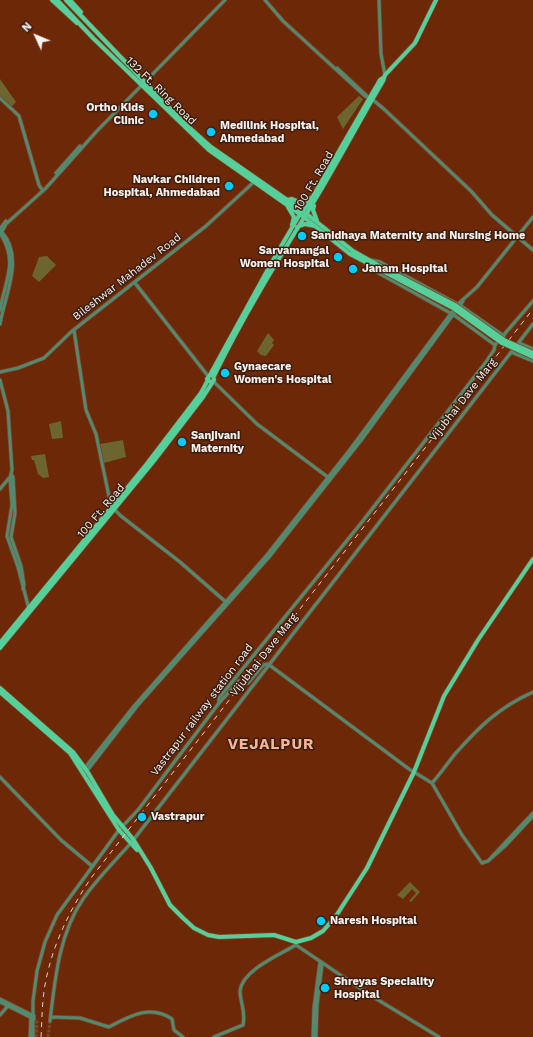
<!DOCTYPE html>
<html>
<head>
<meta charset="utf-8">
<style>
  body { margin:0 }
  #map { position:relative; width:533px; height:1037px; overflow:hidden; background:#6c2807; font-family:"Work Sans",sans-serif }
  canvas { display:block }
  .north { position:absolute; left:16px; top:16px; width:40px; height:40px; -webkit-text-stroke:3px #3c1e11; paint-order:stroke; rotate:314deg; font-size:11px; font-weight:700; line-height:16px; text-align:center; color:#faf2ee }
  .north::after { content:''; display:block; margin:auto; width:14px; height:18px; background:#faf2ee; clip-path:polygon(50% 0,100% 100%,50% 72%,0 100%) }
</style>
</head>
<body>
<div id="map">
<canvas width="533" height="1037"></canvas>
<div class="north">N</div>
</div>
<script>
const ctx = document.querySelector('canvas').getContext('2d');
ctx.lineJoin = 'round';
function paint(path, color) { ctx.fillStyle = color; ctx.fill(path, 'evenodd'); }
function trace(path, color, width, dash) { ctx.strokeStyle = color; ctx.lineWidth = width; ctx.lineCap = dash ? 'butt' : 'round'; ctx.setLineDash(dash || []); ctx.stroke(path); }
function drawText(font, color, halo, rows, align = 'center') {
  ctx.font = font + ' "Work Sans",sans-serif'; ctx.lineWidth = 3; ctx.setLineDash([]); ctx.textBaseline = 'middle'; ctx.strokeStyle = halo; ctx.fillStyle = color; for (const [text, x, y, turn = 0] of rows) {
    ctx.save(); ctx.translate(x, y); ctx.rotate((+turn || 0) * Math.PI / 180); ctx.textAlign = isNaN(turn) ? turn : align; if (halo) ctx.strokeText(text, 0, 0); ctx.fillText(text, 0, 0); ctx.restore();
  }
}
paint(new Path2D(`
  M0,79L16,102L11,107L0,96Z
  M359,96L363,99L343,129L337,117Z
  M47,256L56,265L39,282L32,276L39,257Z
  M268,333L274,340L272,343L274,345L266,356L261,355L257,351Z
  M61,421L63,438L52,439L49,424Z
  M123,440L126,457L104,463L100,444Z
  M45,454L49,477L43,478L38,474L34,460H32L31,456Z
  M410,882L420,892L411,902L409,901L416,893L412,889L403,899L397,895Z`), '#6c6530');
trace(new Path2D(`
  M239,681L241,680L248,683
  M36,1037L37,1020
  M48,1037L50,1021`), '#81462a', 3, [3, 1.5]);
const minor = new Path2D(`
  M265,0L283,21L365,96L372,99L385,110L471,191L492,215L533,250
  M379,0L381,54L385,75
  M337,68L367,96
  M0,98L19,116L39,185L43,191
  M56,173L80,146
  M0,229L6,221
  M0,235L6,224L46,188L96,132L225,0
  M371,260L380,262L461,306L504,336
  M366,264L375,271L454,315L495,345
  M135,283L208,376
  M0,310C5,280 19,262 0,233
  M0,324C5,294 25,257 1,231
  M74,330L86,410L96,434L111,506L121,516L180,562L227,603
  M519,343L533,349
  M511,352L533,361
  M0,372L18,368L44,358L71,332L206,226L255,181
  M0,380L8,411L12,470L10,478L12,505L7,536L18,567L29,609
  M213,381L257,424L329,478
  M11,474L13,477L15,513L11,537L21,566L24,585L23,589
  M0,489L9,478
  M248,683L263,665L268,664L409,769L432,783L462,835L482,863L488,861
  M219,703L239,681
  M84,769L135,705L267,555L349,451L458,304L477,287L533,217
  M86,772L137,706L269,557L362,439L463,301
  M0,777L61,840L92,866
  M432,783C440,774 447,764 455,754C479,727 499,707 533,692
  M533,813L488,861L505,846L533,816
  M296,942V945L370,995L439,1037
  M0,999L34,1016
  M0,1002L34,1019
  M0,1015L8,1006
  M51,1017L80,1018L109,1027C130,1016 150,1004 172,1019L174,1030L183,1037
  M50,1021C55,979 59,934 83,899C97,879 115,861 131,843L533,324
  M30,1037L31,1017
  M33,1037V1001L37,971L45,942L57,915L119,830L138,810L219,703V698L362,522L486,362L494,350L495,345L533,301
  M214,1037L243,1025C246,1011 240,1002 240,991C242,970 281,954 296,945
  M313,1037L314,1008L320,962
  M316,1037L317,1005L322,964`);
const major = new Path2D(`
  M52,0L77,23
  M57,0L93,38L209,150L300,214L350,254L375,267
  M66,0L182,121L211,147L303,211L353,251L376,264
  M70,0L81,12
  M287,200L292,199L302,203L311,198
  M314,206L313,210L317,221
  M288,207L294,217L292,225
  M297,227L305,224L315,226
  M210,375L272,262L300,214L308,205L380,80L383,78
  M214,376C242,318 276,263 310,208C336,166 358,123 383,81L385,75L415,43L436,0
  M0,643L146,465L201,393L208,380
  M0,648L153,462L203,397L214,380L213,375H210L207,379L211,382
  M0,688L73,752L87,771L113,815L133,839L151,868L170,905L183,918L194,928L208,935L219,937L274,935L296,942L311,938L323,931L336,916L367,868L414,772L444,696L478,640L533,559
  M0,692L70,753L119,830L137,850`);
trace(minor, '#804427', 4.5);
trace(major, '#804427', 5.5);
trace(minor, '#53896f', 3);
trace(major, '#56d09b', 4);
trace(new Path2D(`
  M41,1037C42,1020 42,1002 45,985C52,946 69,911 91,878L533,309`), '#e3d1c9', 1, [5, 5]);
const majorBridge = new Path2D(`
  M376,264L455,305L504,340L533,353
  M375,267L453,308L502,343L533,357`);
trace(majorBridge, '#804427', 5.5, []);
trace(majorBridge, '#56d09b', 4);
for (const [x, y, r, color] of [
  [153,114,5,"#01cbf9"],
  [211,132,5,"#01cbf9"],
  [229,186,5,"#01cbf9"],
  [302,236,5,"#01cbf9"],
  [338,257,5,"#01cbf9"],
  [353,269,5,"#01cbf9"],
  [225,373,5,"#01cbf9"],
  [182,442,5,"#01cbf9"],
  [142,817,5,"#01cbf9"],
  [321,921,5,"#01cbf9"],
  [325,988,5,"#01cbf9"]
]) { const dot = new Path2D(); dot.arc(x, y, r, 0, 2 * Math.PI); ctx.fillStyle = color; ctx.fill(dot); trace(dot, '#3c1e11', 1.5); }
drawText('11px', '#faf2ee', '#3c1e11', [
  ["132 Ft. Ring Road",161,91,44],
  ["100 Ft. Road",314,181,-60],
  ["Bileshwar Mahadev Road",127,277,-38],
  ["Vijubhai Dave Marg",463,400,-52],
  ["100 Ft. Road",101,511,-50],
  ["Vijubhai Dave Marg",264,655,-52],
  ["Vastrapur railway station road",202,710,-53]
]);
drawText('bold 11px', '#faf2ee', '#3c1e11', [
  ["Ortho Kids",144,108,"right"],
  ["Clinic",144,121,"right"],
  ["Medilink Hospital,",220,126],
  ["Ahmedabad",220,139],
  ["Navkar Children",220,180,"right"],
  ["Hospital, Ahmedabad",220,193,"right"],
  ["Sanidhaya Maternity and Nursing Home",311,236],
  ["Sarvamangal",329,251,"right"],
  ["Women Hospital",329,264,"right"],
  ["Janam Hospital",362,269],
  ["Gynaecare",234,367],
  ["Women's Hospital",234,380],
  ["Sanjivani",191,436],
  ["Maternity",191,449],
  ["Vastrapur",151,817],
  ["Naresh Hospital",330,921],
  ["Shreyas Speciality",334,982],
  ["Hospital",334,995]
], 'left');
ctx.letterSpacing = '1px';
drawText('bold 15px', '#f5b39a', '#3c1e11', [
  ["VEJALPUR",271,745]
]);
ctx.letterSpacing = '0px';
</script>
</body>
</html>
